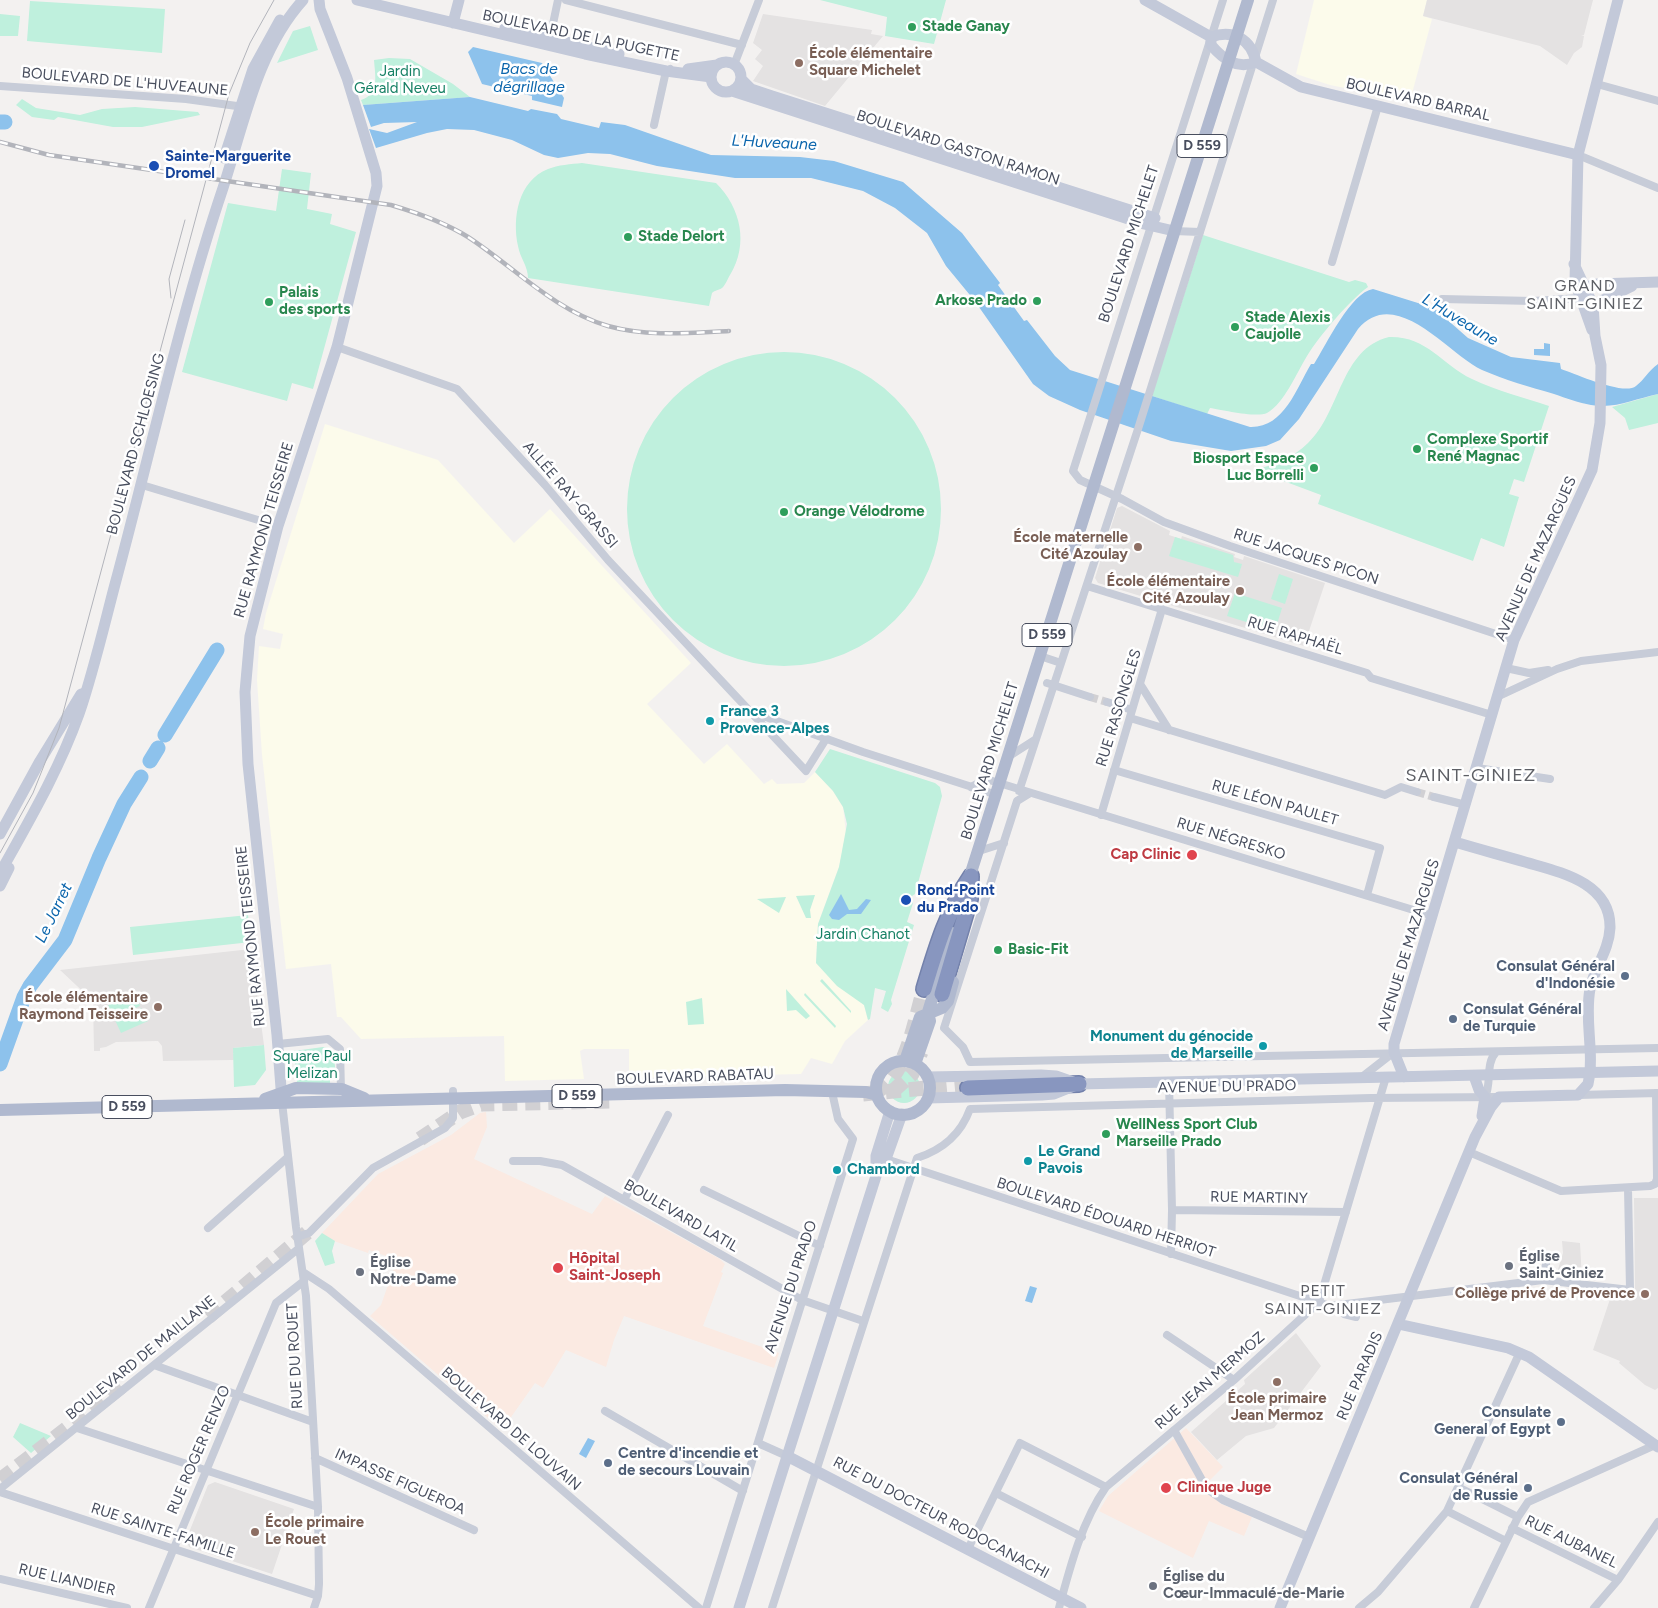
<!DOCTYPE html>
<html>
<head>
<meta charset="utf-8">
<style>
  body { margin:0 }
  canvas { display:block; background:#f3f1f0 }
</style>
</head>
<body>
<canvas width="1658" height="1608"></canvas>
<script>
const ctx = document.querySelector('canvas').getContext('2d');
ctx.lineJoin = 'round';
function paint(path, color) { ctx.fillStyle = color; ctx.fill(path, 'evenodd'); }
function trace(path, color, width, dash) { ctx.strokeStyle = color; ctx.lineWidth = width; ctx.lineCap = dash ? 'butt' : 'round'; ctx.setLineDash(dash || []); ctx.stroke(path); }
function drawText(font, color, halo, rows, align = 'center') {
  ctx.font = font + ' Figtree,sans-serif'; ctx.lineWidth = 5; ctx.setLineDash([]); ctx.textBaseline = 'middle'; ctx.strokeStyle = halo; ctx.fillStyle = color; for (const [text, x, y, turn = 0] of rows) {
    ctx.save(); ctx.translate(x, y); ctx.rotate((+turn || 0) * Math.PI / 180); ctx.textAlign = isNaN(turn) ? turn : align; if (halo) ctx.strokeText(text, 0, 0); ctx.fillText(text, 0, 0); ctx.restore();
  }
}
paint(new Path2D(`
  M1314,0H1427L1423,16L1432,19L1410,101L1330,85L1296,74Z
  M325,424L438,460L514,543L550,509L691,663L647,704L704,764L727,744L764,784L772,779L777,784L804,783L815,772L833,791L843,807L846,833L839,867L818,924L816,963L864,1005L868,1020L845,1041L832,1064L811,1058L801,1074L629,1078V1049H584L580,1051L584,1079L505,1081L504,1036L361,1039L341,1017H337L331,964L286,969L262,755L257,680L259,646L280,649L283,634L263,629L266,613Z`), '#fcfbeb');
paint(new Path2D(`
  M1427,0H1593L1584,35H1581L1584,36L1582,47L1574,53L1567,65L1540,46L1423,16Z
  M763,14L872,30L871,34L883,36L825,106L753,81L763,66L755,59L762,50L753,43Z
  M1122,506L1170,531L1169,535L1181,539L1182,536L1235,554L1234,557L1243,560L1244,556L1325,583L1304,646L1098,583L1095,578L1117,508Z
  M251,949L264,1045L233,1048L234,1060L163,1061L162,1046L158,1041L116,1042L106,1047L100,1048V1051H94L93,1001L60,970Z
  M1634,1198H1658V1388L1655,1390L1645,1385L1619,1363L1620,1361L1593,1350L1612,1293L1629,1295L1635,1289Z
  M1562,1241L1580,1243L1582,1279L1556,1276L1563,1253Z
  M1296,1333L1321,1366L1274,1428L1246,1436L1217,1460L1191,1432L1245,1384L1244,1380Z
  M215,1482L294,1509L272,1574L189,1547L186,1540L208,1485Z`), '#e4e2e2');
paint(new Path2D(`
  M486,1112L487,1127L474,1159L592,1214L605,1196L720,1259L725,1264L721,1272L723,1273L703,1326L779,1353L774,1368L624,1316L614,1340L606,1367L566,1350L543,1388L535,1383L502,1430L370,1316L381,1305L395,1265L391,1263L392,1258L369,1250L368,1253L331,1240L322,1233L378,1174L451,1135L480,1113Z
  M1186,1428L1223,1467L1208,1482L1224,1497L1219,1503L1252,1517L1244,1536L1209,1521L1193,1558L1099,1511L1108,1496Z`), '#fbeae2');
paint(new Path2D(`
  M820,0H946L934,44L885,36L887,17Z
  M30,1L165,9L162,53L27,41Z
  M0,14L20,16L18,36H0Z
  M310,26L318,50L277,63L293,31Z
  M389,58L410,59L453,84L470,97L363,105L361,100C380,94 375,75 374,60Z
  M22,99L36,108L80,115L102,109L135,107L198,112L200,115L142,127H113L58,117L54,120L32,117L16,105Z
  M582,163L716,183C741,208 749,244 730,275C728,278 725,286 722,288C719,290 715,290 712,293L709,306L528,278C528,266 520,258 518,246C512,218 518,181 548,169C558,165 571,164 582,163Z
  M282,169L311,173L307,209L332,214L330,224L356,232L313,389L292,383L287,401L182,372L228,203L276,211Z
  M1203,235L1349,282L1355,280L1366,283L1368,287C1349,301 1320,335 1307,356C1297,372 1284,404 1267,413C1257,418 1223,410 1210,408L1207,414L1152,396Z
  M1389,337C1427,336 1441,364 1472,379C1497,391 1523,397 1549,406L1524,482L1514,479L1509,494L1519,497L1504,547L1481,538L1473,561L1318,504L1321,495L1254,470C1274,465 1294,457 1308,443C1341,412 1340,349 1389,337Z
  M627 509a157 157 0 1 1 314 0a157 157 0 1 1-314 0Z
  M1658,394V423L1629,430L1625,418L1612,407Z
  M1175,537L1233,555L1234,562L1242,564L1238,577L1169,556Z
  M1279,574L1293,579L1285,604L1271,599Z
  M1235,593L1282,608L1275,631L1227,616Z
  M830,749L935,783L940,787L942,796L915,894L909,898L913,903L907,922L914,925L891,1000L892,1004L888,1012L881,1008L886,991L875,988L870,1019L868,1020L864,1005L837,986L816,963L818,924L839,867L847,824L843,807L833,791L815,772Z
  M815,895L810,910L811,918H806L796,896Z
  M786,897L779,913L757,899Z
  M248,915L251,942L133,955L130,927Z
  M822,979L851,1011V1013L820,981Z
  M786,989L810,1016L806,1019L796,1010L787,1011Z
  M135,993L140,1006L114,1018L108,1005Z
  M805,993L836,1026L835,1028L804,995Z
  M702,998L704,1024L688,1025L686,1002Z
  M141,1008L148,1021L121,1033L115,1020Z
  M264,1045L266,1070L255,1085L234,1087L233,1048Z
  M323,1047L329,1048L334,1057L336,1076L330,1078V1083H297L294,1051Z
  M888 1087a16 16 0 1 1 32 0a16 16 0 1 1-32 0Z
  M322,1233L335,1241L332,1251L335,1263L325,1266L315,1241Z
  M20,1423L51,1436L31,1453L13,1437Z`), '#bff0dd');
paint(new Path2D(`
  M473,47L542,63L564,98L562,107L532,100V96L482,84L468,52Z
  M470,97L528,111L531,109L557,114L561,119L599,128L601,122L625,125L711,155L800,157L834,161L903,182L962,233L1000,283L998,285L1024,321L1027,320L1055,356L1070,370L1250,427C1284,428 1296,389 1311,364H1314C1326,345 1351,292 1373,289L1434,308L1468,338L1511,357L1560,363L1561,369C1576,374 1624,396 1636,386C1644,380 1649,370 1658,364V394C1634,399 1616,409 1591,405C1579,403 1566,398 1554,394C1530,387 1505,380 1482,370C1449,355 1396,284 1358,329L1299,419L1280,440L1266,446L1231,451L1171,441L1080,410L1049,396L1033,384L974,300L946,266L927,233L895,208L863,191L811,178H735L657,166L610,154L588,153L558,158L544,155L512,140L474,130L447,129L427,133L376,148L369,129L387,133L417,122L384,123L371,127L363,105Z
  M1544,343L1550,344V356L1534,355V349H1544Z
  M841,894L849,910L857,909L866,899L871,900L861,914H847L839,920L832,919L829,915Z
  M1030,1286L1037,1288L1032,1303L1025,1301Z
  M588,1438L595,1441L586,1458L579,1454Z`), '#8dc2ec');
trace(new Path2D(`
  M0,122H5
  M165,735L217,650
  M150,761L158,748
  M0,1064L24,997L30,986L65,940L99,858L124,804L141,777`), '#8dc2ec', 15);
trace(new Path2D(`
  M1090,697L1107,702
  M1417,792L1434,797`), '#d1d0d3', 8, [8, 4]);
trace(new Path2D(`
  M893,1091L912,1074L921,1052
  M875,1092C906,1079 915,1018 924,989
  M863,1094L968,1084
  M420,1139L460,1112L481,1104L612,1101
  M208,1317L310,1230
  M0,1480L126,1383`), '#d1d0d3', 15, [15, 8]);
const highway = new Path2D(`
  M924,989C936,949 947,911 971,876
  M942,994L970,899L971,876
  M968,1088L1079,1084`);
trace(highway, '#7381ab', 18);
trace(new Path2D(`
  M566,0L742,45
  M1223,0L1073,471L1080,480L1122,499L1164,522L1230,546L1514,640
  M550,38L558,0
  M734,65L759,0
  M1597,84L1658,101
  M0,86L186,99L244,107
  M654,125L666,71L670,69
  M1578,155L1658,188
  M1174,231L1200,232
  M1332,262L1378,106
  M1442,299L1533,301L1579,298
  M337,347L457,389L545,485L608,560L806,771L826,739
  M142,485L278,526
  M1087,586L1367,673L1371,678L1492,715
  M1040,656L1061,663
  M1506,668L1529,673L1548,670
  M1047,683L1090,697
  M1140,684L1169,730
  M1497,697L1557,669L1581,661L1658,652
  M1107,702L1132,710
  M752,712L863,752L997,795
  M1130,718L1385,795L1401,787L1417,792
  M1008,757L1036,739
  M1477,768L1550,779
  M1114,770L1380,848L1367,895
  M971,787L986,779L1433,916
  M1019,791L1138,429L1273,0
  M1030,793L1017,801L944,1028L963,1047L970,1062L1658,1048
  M1434,797L1466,805
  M1101,815L1162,609
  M979,851L1004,843
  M278,1044L328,1039L340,1049L341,1091
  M1362,1077L1394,1052
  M1169,1082L1172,1210L1171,1254
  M1578,1095L1658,1093
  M1485,1097C1492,1083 1485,1064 1496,1052
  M282,1102L296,1227L306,1296L318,1507L319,1584L318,1596L314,1608
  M1469,1152L1561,1191L1650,1186L1655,1184L1657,1179L1656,1093
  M886,1159L1330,1306L1543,1280L1630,1290L1628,1188
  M513,1161H540L562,1165L802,1300L863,1321
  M704,1190L820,1246
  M624,1200L668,1115
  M1172,1210L1346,1212
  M208,1228L287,1158
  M297,1237L309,1233L373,1168L445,1128L453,1118V1091
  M303,1272L329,1289L699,1608
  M1543,1280L1546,1264
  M1340,1305L1344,1314L1356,1317
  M1167,1335L1234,1380
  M154,1365L313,1422
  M605,1411L743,1491
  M77,1428L318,1507
  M1174,1430L1202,1480L1210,1491L1223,1500L1309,1537
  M758,1443L787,1456
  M315,1458L474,1530
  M1458,1487L1518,1517
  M0,1489L298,1249
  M0,1492L318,1596
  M996,1493L1082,1537
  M1447,1511L1506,1541
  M1512,1528L1618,1580
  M968,1549L1020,1443L1106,1487
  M0,1579L127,1608
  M149,1608L276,1303L304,1281
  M706,1608L853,1139L838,1119L832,1092
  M772,1608L917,1158C942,1150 961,1134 970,1109L1371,1098L1499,1097
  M1059,1608C1070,1567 1082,1521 1106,1487L1234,1380L1319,1302L1386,1077
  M1359,1608L1378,1592L1447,1511L1520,1352
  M1474,1608L1518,1517L1528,1502L1655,1445
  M1594,1608L1618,1580L1658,1522`), '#c7ccd8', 8);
trace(new Path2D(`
  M357,0L585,54L666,71L711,77
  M1145,0L1211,37
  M453,23L459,0
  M505,28L619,54
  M1211,37C1233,29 1251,39 1256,62L1301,87L1578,155
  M1211,37V45C1223,59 1237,70 1256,62
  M711 77a15 15 0 1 1 30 0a15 15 0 1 1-30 0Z
  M688,69L717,65
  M741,79L751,89L772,96L1155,218
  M732,91L1144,224L1174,231
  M224,158L253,69L280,20
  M1581,292L1582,288L1597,284L1658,282
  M1593,305L1632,286
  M1592,330L1575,282L1578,155L1618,0
  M0,834L40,761L81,694
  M0,873C29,821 59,770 79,714C93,673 103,630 114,588C150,455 179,319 223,188C244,124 257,51 303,0
  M0,886L9,868
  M1474,1076L1479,1090L1485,1097L1482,1116
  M928,1077L1041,1075L1056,1076L1073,1082
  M1404,1077L1394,1052V1044L1514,640L1592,470L1600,423L1601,365L1595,336L1593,305L1574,264
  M928,1098L1042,1095L1054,1094L1079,1084L1658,1071
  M282,1101L277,1035L248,764L245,692L250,636L278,526L337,347L377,186L376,173L347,78L320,9L319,0
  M877,1173L886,1159L902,1114
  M1398,1324L1508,1348L1529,1357L1658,1447
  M787,1456L1081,1608
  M739,1608L876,1176V1156L890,1111
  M1280,1608L1475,1137L1491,1107L1499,1097L1578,1095L1588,1084C1595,1053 1584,1020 1590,989C1594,968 1609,951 1610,928C1611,882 1559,872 1525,862C1501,855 1478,849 1455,842`), '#c3c9d9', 11);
trace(new Path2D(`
  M967,885L1248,0
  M905,1061L920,1017L942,1008L948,1001L953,982
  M876 1088a27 27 0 1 1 54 0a27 27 0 1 1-54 0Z
  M915,1064L930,1021L928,1012L952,933
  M265,1099L296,1088L342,1089L364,1098
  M0,1110L785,1090L866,1092L877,1095`), '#b0b9cf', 12);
trace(highway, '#8896bf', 15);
trace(new Path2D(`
  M171,298L169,279L185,220
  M0,853L33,793L59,728L229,94L250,43L274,0`), '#b2b4bb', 1);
const rail = new Path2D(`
  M0,142L49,155L391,205C418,213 444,222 468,237C514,267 554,310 608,326C647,337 688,333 729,331`);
trace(rail, '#b2b4bb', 4.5);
trace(rail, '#fff', 2.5, [8]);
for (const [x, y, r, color] of [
  [912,27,5,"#2e9e5b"],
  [799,63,5,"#8d6e63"],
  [154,166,6,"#1a4fb4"],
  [628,237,5,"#2e9e5b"],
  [1037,301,5,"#2e9e5b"],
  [269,302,5,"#2e9e5b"],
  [1235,327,5,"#2e9e5b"],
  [1417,449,5,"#2e9e5b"],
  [1314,468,5,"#2e9e5b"],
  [784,512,5,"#2e9e5b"],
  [1138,547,5,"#8d6e63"],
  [1240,591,5,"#8d6e63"],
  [710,721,5,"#0f9aa8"],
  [1192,855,6,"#e0444e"],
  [906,900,6,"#1a4fb4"],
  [998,950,5,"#2e9e5b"],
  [1625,976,5,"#5c6f8a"],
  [158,1007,5,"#8d6e63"],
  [1453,1019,5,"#5c6f8a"],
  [1263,1046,5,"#0f9aa8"],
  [1106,1134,5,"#2e9e5b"],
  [1028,1161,5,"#0f9aa8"],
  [837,1170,5,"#0f9aa8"],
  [1509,1266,5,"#6b7280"],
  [558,1268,6,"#e0444e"],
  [360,1272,5,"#6b7280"],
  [1645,1294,5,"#8d6e63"],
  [1277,1382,5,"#8d6e63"],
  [1561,1422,5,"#5c6f8a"],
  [608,1463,5,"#5c6f8a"],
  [1166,1488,6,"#e0444e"],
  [1528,1488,5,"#5c6f8a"],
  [255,1532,5,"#8d6e63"],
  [1153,1586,5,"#6b7280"]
]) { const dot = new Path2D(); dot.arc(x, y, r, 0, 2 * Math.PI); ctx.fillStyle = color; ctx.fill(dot); trace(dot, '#fff', 2); }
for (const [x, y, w] of [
  [1202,146,50],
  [1047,635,50],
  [577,1096,50],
  [127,1107,50]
]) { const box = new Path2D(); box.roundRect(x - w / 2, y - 11.5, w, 23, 4); ctx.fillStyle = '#fff'; ctx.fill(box); trace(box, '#484e5e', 1); }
drawText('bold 14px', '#484e5e', null, [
  ["D 559",1202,146],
  ["D 559",1047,635],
  ["D 559",577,1096],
  ["D 559",127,1107]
]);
drawText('bold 15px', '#27864d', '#fff', [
  ["Stade Ganay",922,27],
  ["Stade Delort",638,237],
  ["Palais",279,293],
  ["des sports",279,310],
  ["Arkose Prado",1027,301,"right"],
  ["Stade Alexis",1245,318],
  ["Caujolle",1245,335],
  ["Complexe Sportif",1427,440],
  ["René Magnac",1427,457],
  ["Biosport Espace",1304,459,"right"],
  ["Luc Borrelli",1304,476,"right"],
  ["Orange Vélodrome",794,512],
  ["Basic-Fit",1008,950],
  ["WellNess Sport Club",1116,1125],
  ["Marseille Prado",1116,1142]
], 'left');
drawText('15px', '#484e5e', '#fff', [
  ["BOULEVARD DE LA PUGETTE",581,36,12],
  ["BOULEVARD DE L'HUVEAUNE",125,82,5],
  ["BOULEVARD BARRAL",1418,100,13],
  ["BOULEVARD GASTON RAMON",958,148,18],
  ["BOULEVARD MICHELET",1129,244,-72],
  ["BOULEVARD SCHLOESING",136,444,-75],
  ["ALLÉE RAY-GRASSI",570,495,49],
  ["RUE RAYMOND TEISSEIRE",264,530,-74],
  ["RUE JACQUES PICON",1306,557,18],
  ["AVENUE DE MAZARGUES",1536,559,-66],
  ["RUE RAPHAËL",1295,636,17],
  ["RUE RASONGLES",1119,708,-73],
  ["BOULEVARD MICHELET",990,761,-73],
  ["RUE LÉON PAULET",1275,803,16],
  ["RUE NÉGRESKO",1231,839,17],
  ["RUE RAYMOND TEISSEIRE",251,936,-96],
  ["AVENUE DE MAZARGUES",1409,945,-73],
  ["BOULEVARD RABATAU",695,1077,-2],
  ["AVENUE DU PRADO",1227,1087,-1],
  ["RUE MARTINY",1259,1198,1],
  ["BOULEVARD LATIL",681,1216,30],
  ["BOULEVARD ÉDOUARD HERRIOT",1106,1218,18],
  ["AVENUE DU PRADO",791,1287,-72],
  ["RUE DU ROUET",295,1356,-93],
  ["BOULEVARD DE MAILLANE",141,1358,-39],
  ["RUE PARADIS",1360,1376,-67],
  ["RUE JEAN MERMOZ",1210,1381,-41],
  ["BOULEVARD DE LOUVAIN",511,1429,41],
  ["RUE ROGER RENZO",199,1450,-67],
  ["IMPASSE FIGUEROA",400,1482,24],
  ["RUE DU DOCTEUR RODOCANACHI",941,1518,28],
  ["RUE SAINTE-FAMILLE",163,1531,18],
  ["RUE AUBANEL",1571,1542,26],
  ["RUE LIANDIER",67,1580,13]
]);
drawText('bold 15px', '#785e54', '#fff', [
  ["École élémentaire",809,54,"left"],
  ["Square Michelet",809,71,"left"],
  ["École maternelle",1128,538],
  ["Cité Azoulay",1128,555],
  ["École élémentaire",1230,582],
  ["Cité Azoulay",1230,599],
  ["École élémentaire",148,998],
  ["Raymond Teisseire",148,1015],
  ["Collège privé de Provence",1635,1294],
  ["École primaire",1277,1399,"center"],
  ["Jean Mermoz",1277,1416,"center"],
  ["École primaire",265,1523,"left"],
  ["Le Rouet",265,1540,"left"]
], 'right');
drawText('15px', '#178165', '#fff', [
  ["Jardin",400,72],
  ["Gérald Neveu",400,89],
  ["Jardin Chanot",863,935],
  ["Square Paul",312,1057],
  ["Melizan",312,1074]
]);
drawText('bold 15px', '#164399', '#fff', [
  ["Sainte-Marguerite",165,157],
  ["Dromel",165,174],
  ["Rond-Point",917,891],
  ["du Prado",917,908]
], 'left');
drawText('bold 15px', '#0d838f', '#fff', [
  ["France 3",720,712],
  ["Provence-Alpes",720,729],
  ["Monument du génocide",1253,1037,"right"],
  ["de Marseille",1253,1054,"right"],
  ["Le Grand",1038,1152],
  ["Pavois",1038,1169],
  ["Chambord",847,1170]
], 'left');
drawText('bold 15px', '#be3a42', '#fff', [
  ["Cap Clinic",1181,855,"right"],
  ["Hôpital",569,1259],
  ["Saint-Joseph",569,1276],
  ["Clinique Juge",1177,1488]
], 'left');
drawText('bold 15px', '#4e5e75', '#fff', [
  ["Consulat Général",1615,967],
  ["d'Indonésie",1615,984],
  ["Consulat Général",1463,1010,"left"],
  ["de Turquie",1463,1027,"left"],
  ["Consulate",1551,1413],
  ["General of Egypt",1551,1430],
  ["Centre d'incendie et",618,1454,"left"],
  ["de secours Louvain",618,1471,"left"],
  ["Consulat Général",1518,1479],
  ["de Russie",1518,1496]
], 'right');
drawText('bold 15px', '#5b616d', '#fff', [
  ["Église",1519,1257],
  ["Saint-Giniez",1519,1274],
  ["Église",370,1263],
  ["Notre-Dame",370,1280],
  ["Église du",1163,1577],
  ["Cœur-Immaculé-de-Marie",1163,1594]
], 'left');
drawText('italic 16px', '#0c66ad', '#fff', [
  ["Bacs de",529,69],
  ["dégrillage",529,87],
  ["L'Huveaune",774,143,3],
  ["L'Huveaune",1460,320,31],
  ["Le Jarret",54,913,-64]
]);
ctx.letterSpacing = '1px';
drawText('16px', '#5d5f65', '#fff', [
  ["GRAND",1585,286],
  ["SAINT-GINIEZ",1585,304],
  ["PETIT",1323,1291],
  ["SAINT-GINIEZ",1323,1309]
]);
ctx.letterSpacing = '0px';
ctx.letterSpacing = '1px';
drawText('18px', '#5d5f65', '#fff', [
  ["SAINT-GINIEZ",1471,776]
]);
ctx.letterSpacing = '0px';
</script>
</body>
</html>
